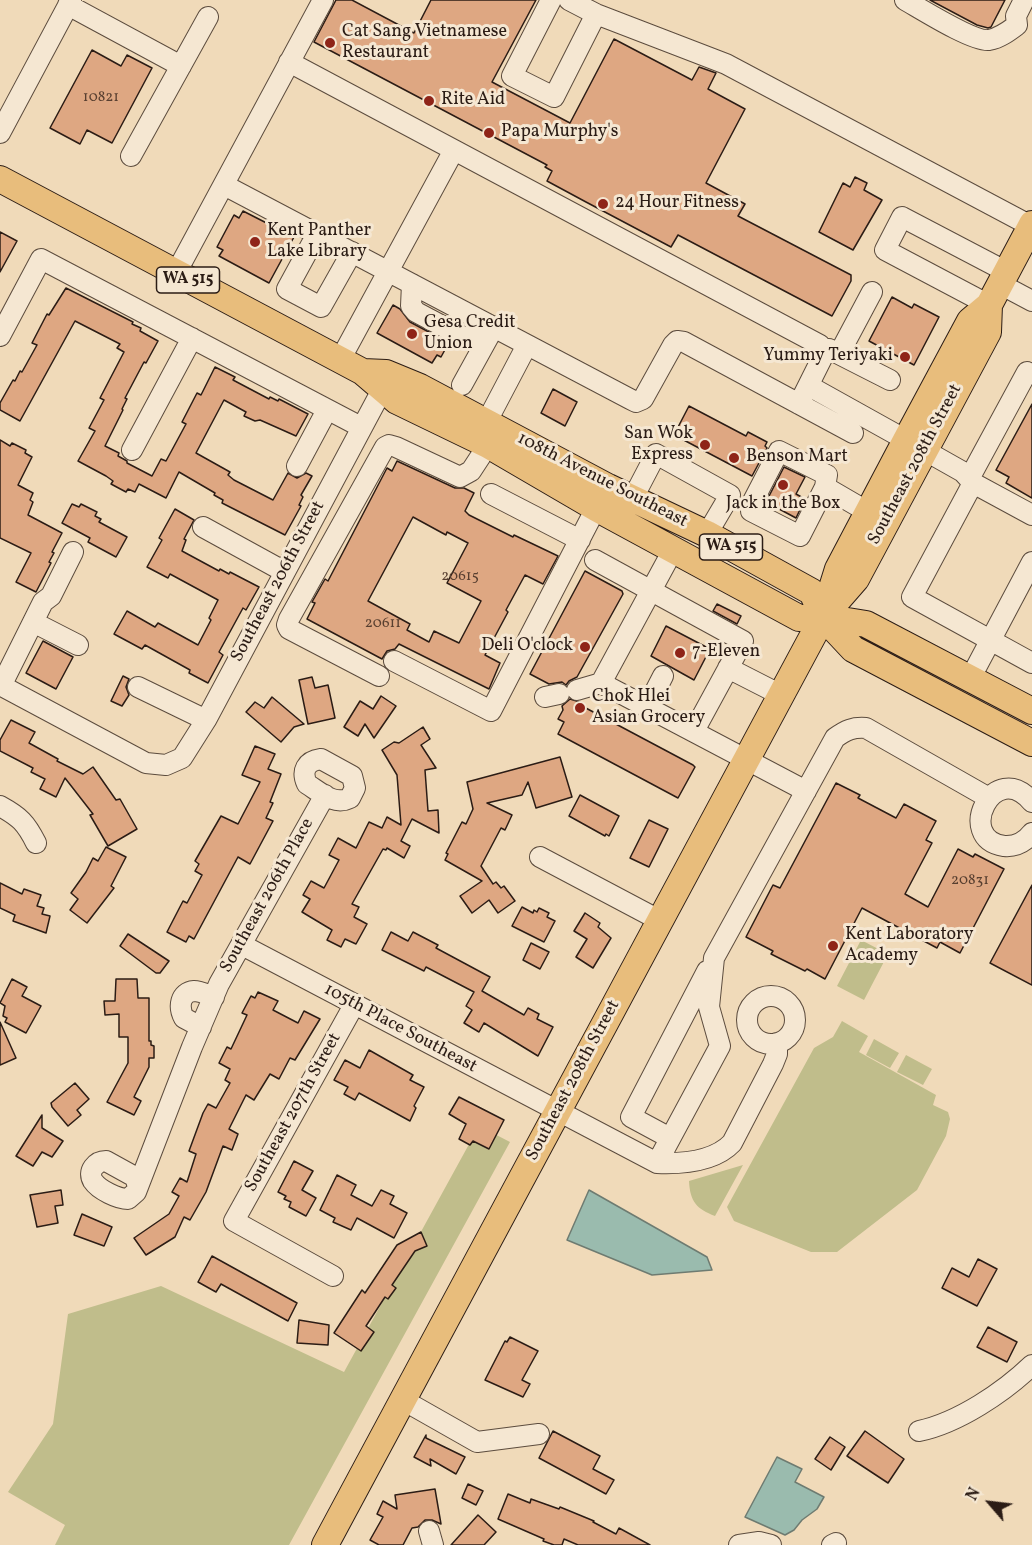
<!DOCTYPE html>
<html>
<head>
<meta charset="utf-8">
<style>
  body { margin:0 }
  #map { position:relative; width:1032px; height:1545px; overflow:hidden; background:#f0dab9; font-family:Vollkorn,serif }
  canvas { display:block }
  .north { position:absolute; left:960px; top:1473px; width:60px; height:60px; -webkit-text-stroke:4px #f5e7d2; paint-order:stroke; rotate:298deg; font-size:16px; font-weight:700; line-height:24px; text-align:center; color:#2b1c15 }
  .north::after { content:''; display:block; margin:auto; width:21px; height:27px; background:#2b1c15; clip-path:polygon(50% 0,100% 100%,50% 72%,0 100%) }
</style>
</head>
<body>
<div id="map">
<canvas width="1032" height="1545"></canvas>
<div class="north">N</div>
</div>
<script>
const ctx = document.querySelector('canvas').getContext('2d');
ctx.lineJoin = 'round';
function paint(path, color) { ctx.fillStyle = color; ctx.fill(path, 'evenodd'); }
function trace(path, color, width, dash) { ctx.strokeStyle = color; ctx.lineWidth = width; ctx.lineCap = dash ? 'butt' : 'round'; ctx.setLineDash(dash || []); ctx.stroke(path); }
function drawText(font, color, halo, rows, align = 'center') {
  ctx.font = font + ' Vollkorn,serif'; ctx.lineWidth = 6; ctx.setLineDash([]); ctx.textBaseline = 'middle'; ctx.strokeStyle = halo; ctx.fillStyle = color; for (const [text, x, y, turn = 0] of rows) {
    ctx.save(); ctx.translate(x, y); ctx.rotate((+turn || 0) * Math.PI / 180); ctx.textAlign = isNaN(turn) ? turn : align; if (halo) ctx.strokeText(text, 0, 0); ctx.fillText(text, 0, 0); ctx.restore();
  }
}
paint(new Path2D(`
  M861,940L888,954L864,1000L837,986Z
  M842,1021L868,1036L859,1052L936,1095L933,1105L948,1112L950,1119L946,1136L917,1190L837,1252H811L734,1221L727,1207L814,1048L833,1037Z
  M874,1039L899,1053L890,1068L866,1055Z
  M906,1055L932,1069L923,1085L897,1072Z
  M479,1126L510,1142L289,1545H55L65,1525L8,1492L53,1424L68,1314L161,1286L344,1372Z
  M743,1165L715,1216C697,1209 690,1202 689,1181Z`), '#c0bd8b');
const water = new Path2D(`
  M589,1190L707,1257L712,1270L652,1275L567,1240Z
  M777,1457L802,1469L795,1482L824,1497L817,1509L802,1520L794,1530L785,1535L745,1517Z`);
paint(water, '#9abbae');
trace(water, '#6e7b71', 1.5);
const building = new Path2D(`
  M336,0H352L414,33L431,0H536L492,82L570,123L614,39L692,80L699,67L716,73L708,89L745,109L706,183L745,204L738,216L851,275V281L832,316L678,235L671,247L586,202L547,181L552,171L545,167L547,165L314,42Z
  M930,0H1005L991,27L988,28L977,25Z
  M92,50L121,66L127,55L152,68L112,143L87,130L80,144L50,128Z
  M855,177L867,183L864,190L882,200L853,250L819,232L843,183L850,187Z
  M243,211L294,237L269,283L219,256L223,250L217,247L234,215L239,218Z
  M0,232L17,241L0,272Z
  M66,288L133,322L132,324L141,328L140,331L158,341L146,363L144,362L125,398L127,399L122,409L123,410L105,446L119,453L118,456L127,461V463L152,476L161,459L166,461L186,424L182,422L197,393L201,395L215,367L235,377L233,380L269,399L270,397L278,401L279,399L308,414L296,436L260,420L255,421L244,416L246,412L224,400L196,453L230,472L228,475L234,480L273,500L288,473L297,478L306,473L312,476L301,495L303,497L299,505L301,506L285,535L222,503L223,500L214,495L215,493L179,472L166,498L139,484L135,492L128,489L126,492L111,484L113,481L106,476L78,461L95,431L89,428L104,400L100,398L124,352L117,348L120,344L75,321L20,421L0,410V403L13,380L15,381L20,371L22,372L37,345L32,343L47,314L49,315Z
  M892,297L912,308L914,304L939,317L914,365L869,341Z
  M393,305L400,309L410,322L444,340L442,344L447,346L441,357L437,355L432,363L377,333Z
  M553,389L577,402L565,426L541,413Z
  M1032,404V498L1006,483L1009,477L996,470Z
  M689,406L746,436L748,432L767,442L765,446L767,448L752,476L678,437L680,433L676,431Z
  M0,440L10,446L12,443L26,450L25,453L32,457L18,485L33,493L30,500L33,502L28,515L62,533L52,552L54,553L49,562L51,563L36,592L16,582L31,553L0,538Z
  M397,461L455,488H464L474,493L465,511L469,515L513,537L514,535L558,556L543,584L525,575L506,610L508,612L485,655L500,663L489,689L399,644L395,649L387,651L382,659L307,619L315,603L312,602L325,579L328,581L387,468L392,471ZM413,517L446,535L447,532L468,543L447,583L481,601L459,643L434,631L429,642L407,630L410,624L368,601Z
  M784,467L805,477L796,494L805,499L796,518L766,502Z
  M72,504L79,507L81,504L97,512L95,516L101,519L99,522L127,537L116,557L88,542L90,538L62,523Z
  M175,509L194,520L184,539L186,540L182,551L219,571L220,569L229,574L230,572L259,587L246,610L243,608L219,652L223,655L208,683L189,673L190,670L145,645L142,649L114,634L127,611L155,627L158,623L198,645L211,620L209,618L218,600L170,574L168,578L147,567L162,540L159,538Z
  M585,571L622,591L623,594L577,677L569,681L566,685L562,682L549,684L530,674Z
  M717,604L741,616L737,624L713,611Z
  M666,626L710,649L694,680L651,656Z
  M43,641L73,657L56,689L26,673Z
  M123,676L129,679L126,687L129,695L122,706L111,701Z
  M312,677L315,688L328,685L335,718L308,724L299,680Z
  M381,696L396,706L374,738L365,724L358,736L344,727L360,701L373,709Z
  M272,697L304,724L294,727L281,742L246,712L255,702L264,708Z
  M570,699L580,702L582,706L693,765L695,767L678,798L558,734L564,722L558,719L563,710L562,706Z
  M11,720L35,732L29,743L58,759L57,761L83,774L93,767L116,800L120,799L137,829L108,846L90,815L93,814L65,778L56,797L40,789L45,779L31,772L33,768L0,751V740Z
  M423,727L430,739L421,745L436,768L425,770L428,811L438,810L439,833L412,819L401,841L410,846L404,858L387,848L386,850L383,849L352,904L359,907L354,917L367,924L356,944L345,939L341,947L327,940L332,930L302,912L310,899L303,895L311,881L324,888L339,860L329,855L338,838L356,848L369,822L382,828L387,817L401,825L397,775L382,750L394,742L399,743Z
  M255,746L275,754L268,769L281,774L270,802L273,803L266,818L273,821L250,864L238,857L194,939L189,936L186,942L167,932L183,901L187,903L202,875L195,871L199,864L195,861L221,816L238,824L260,782L242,775Z
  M560,757L572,797L536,808L528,782L522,795L487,803L512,815L505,830L501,828L481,866L493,884L496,882L501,888L504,886L515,901L498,913L489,900L472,913L460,896L482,881L445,860L448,854L446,853L462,822L466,824L473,809L467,782Z
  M836,783L860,795L858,798L896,818L904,804L936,821L926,840L932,843L905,894L928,907L958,849L973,857L975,854L1004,869L960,953L940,942L937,948L862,908L825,979L807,969L805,971L771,954L773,951L746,937L773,885L780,888Z
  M580,795L619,816L609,836L606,834L605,836L569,816Z
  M649,820L668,829L649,867L630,858Z
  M106,847L126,857L111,886L114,888L87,923L70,910L78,899L71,893L86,872L93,858L98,861Z
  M0,883L22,894L24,889L41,895L37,906L44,908L42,914L50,916L46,933L13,921L15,915L0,908Z
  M1032,885V985L990,963Z
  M522,907L533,913L534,910L537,912L539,908L549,913L547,917L555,921L544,942L512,926Z
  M585,913L600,923L598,927L611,938L593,968L576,957L587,939L574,931Z
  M391,932L408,941L413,932L438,945L436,948L490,977L482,991L524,1015L528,1008L539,1014L537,1019L553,1027L538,1056L484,1023L479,1032L464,1023L472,1010L466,1006L474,992L426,967L424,971L382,950Z
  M128,934L169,961L160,973H156L120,946Z
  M531,943L549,952L540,969L523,960Z
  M12,979L27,987L22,996L41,1006L26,1033L5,1022L7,1018L3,1016L5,1006L0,1003Z
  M116,979H137L138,998H149V1041H151V1045L154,1046V1058H149V1067L134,1097L141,1101L134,1115L107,1102L128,1063V1037H119V1014L105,1015L104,1001H115Z
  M258,992L278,1001L273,1010L298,1023L304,1011L320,1019L295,1060L290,1058L279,1079L270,1074L254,1100L246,1095L229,1129L238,1134L232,1150L223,1146L206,1192L190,1220L184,1217L175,1237L146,1255L134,1238L169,1214L179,1196L172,1192L180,1178L187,1182L196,1154L189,1151L203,1113L208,1104L216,1108L230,1083L225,1080L230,1069L219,1063L227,1047L231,1049L247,1015L242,1013L251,996L255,998Z
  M0,1022L16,1058L0,1065Z
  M369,1050L413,1075L410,1080L424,1087L414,1106L416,1108L410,1121L359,1093L355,1100L344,1094L348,1087L334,1080L345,1060L360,1068Z
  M75,1083L89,1099L77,1110L81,1115L68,1126L52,1107L51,1103Z
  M459,1097L504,1120L489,1149L473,1141L470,1145L459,1139L466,1124L449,1114Z
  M42,1115V1128L63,1141L52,1157L42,1152L33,1166L16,1156Z
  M294,1161L313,1171L302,1190L316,1198L306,1216L289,1207L291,1202L284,1199L286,1196L278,1192Z
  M337,1175L356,1185L351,1195L372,1206L381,1190L394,1196L390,1204L407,1213L394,1238L357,1218L351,1230L333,1222L335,1218L320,1210Z
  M61,1190L63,1205L55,1206L58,1223L37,1227L30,1195Z
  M82,1214L112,1227L104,1246L74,1235Z
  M421,1232L427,1246L415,1251L392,1285L396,1288L388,1299L385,1297L366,1326L374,1332L361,1351L334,1333L362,1290L365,1293L397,1245Z
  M212,1256L297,1303L288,1321L221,1284L216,1292L198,1282Z
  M978,1259L997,1269L977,1306L942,1288L952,1268L969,1277Z
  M299,1320L329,1325L328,1345L297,1343Z
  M988,1327L1017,1342L1007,1362L977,1347Z
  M510,1337L538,1351L522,1380L530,1384L523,1397L485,1380L505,1341L507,1342Z
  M553,1431L600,1456L593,1469L614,1480L606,1494L539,1458Z
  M865,1431L904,1459L888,1483L847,1456Z
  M426,1435V1438L465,1457L456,1474L430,1459L431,1466L414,1457Z
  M830,1437L845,1447L831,1470L815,1459Z
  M468,1484L483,1491L476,1505L462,1498Z
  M435,1489L441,1524L432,1520H425L418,1527L412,1528L403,1545H379L370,1540L383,1517L377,1514L383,1501L397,1509L395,1495Z
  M508,1494L530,1503L531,1499L559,1509L560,1507L594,1521L593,1522L616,1534L619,1528L650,1545H578L564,1539L562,1545H554L543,1541L544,1539L498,1519Z
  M478,1515L496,1532L484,1545H451Z`);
paint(building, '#dea782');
trace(building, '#2b1c15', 1.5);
const minor = new Path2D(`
  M551,0L512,76L554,97L596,14
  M569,0L596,14L726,64L1031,226
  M905,0C921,9 973,42 989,40C1000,38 1009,31 1017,25
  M68,5L181,66
  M1017,25L1016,16L1024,0
  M289,62L820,345L824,354L799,404
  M0,133L71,0
  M131,156L208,17
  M224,185L630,399L636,402L643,399L673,345L677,341L684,342L853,433
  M317,234L287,289L321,307L352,252
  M176,273L323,0
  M412,284L411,306L416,312L465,338L494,327
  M1000,284L1032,301
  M989,305L885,250L902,217L1007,272
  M0,336L41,259L361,427
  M822,350L829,349L890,380
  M839,354L872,292
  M340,360L454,150
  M462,385L494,327
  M809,386L906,440
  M486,423L527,345
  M132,450L192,338
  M924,450L963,472L973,483L1032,515
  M297,466L327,410
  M969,479L1027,372
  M973,483L912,597L1032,663
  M825,487L827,475L779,451L751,505V511L800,536L825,487L868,512
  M491,494L580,540
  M633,498L656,454L730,495L707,534
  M203,527L285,572
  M673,550L601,683L806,791
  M595,560L743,641L694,731
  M33,622L78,645
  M394,661L491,711L596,508
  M728,668L781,695
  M379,676L289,629L287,625L289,619L385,447L389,445L396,447L460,477L471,471L488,445
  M971,677L1032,562
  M0,685L146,763L166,765L182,758L206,720L382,390
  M1,686L43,602L51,596L73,552
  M138,687L206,720
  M577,690L601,683
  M545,697L559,694
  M647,707L663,676
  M321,759L352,776L355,788L350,798C334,806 320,792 307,784C301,771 306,761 321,759Z
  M1032,802C994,757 954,839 1004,846C1016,847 1025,842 1032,833
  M0,806C20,817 26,823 36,843
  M540,857L659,920
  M242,945L657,1163C682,1164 714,1162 732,1143L773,1064L777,1054V1043
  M747 1020a24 24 0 1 1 48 0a24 24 0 1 1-48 0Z
  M201,1027L184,1018C178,1007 180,992 194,991C201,991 208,995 214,997
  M670,1138L631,1117L707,971
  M657,1163L720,1046L709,1007L714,958L835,738C846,730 853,727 866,728L989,798
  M138,1187L135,1177L106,1161C96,1161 87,1171 93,1181C99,1190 118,1199 128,1199L136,1192L192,1047L219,984L325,795
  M333,1276L234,1221L354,1005
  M403,1400L477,1442L539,1434
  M919,1431C958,1423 1004,1392 1032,1365
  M429,1531L433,1545
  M739,1545L759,1542L771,1545
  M832,1545L836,1543`);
const major = new Path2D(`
  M0,179L363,372L397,401L488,445L596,508L799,618L823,617L866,624L1032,711
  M363,372L386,373L420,387L608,487L707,534L812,592L823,617L853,649L1032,743
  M829,610L856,579L988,332L989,305L1032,224
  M325,1545L823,617L838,569L906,440L970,321L989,305`);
trace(minor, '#5c4c3e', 22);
trace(major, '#2b1c15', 28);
trace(minor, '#f5e7d2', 20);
trace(major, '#e8bd7c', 26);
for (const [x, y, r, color] of [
  [330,43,6,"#8f2418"],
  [429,101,6,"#8f2418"],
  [489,133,6,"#8f2418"],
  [603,204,6,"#8f2418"],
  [255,242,6,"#8f2418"],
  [412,334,6,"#8f2418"],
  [905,357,6,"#8f2418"],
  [705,445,6,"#8f2418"],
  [734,458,6,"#8f2418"],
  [783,485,6,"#8f2418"],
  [585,647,6,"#8f2418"],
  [680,653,6,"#8f2418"],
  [580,708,6,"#8f2418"],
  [833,946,6,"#8f2418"]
]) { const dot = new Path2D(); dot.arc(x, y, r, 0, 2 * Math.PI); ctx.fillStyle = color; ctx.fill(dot); trace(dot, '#f5e7d2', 2); }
drawText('15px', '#583f30', null, [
  ["10821",101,98],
  ["20615",460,577],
  ["20611",383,624],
  ["20831",970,881]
]);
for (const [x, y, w] of [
  [188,280,63],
  [731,547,63]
]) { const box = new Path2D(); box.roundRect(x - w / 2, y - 13, w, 26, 4.5); ctx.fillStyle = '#f5e7d2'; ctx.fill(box); trace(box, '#2b1c15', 1.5); }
drawText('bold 16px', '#2b1c15', null, [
  ["WA 515",188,280],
  ["WA 515",731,547]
]);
drawText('18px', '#2b1c15', '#f5e7d2', [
  ["Cat Sang Vietnamese",342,33],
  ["Restaurant",342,54],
  ["Rite Aid",441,101],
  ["Papa Murphy's",501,133],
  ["24 Hour Fitness",615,204],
  ["Kent Panther",267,232],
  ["Lake Library",267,253],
  ["Gesa Credit",424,324],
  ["Union",424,345],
  ["Yummy Teriyaki",893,357,"right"],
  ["San Wok",693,435,"right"],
  ["Express",693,456,"right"],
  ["Benson Mart",746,458],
  ["Jack in the Box",783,505,"center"],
  ["Deli O'clock",573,647,"right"],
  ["7-Eleven",692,653],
  ["Chok Hlei",592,698],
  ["Asian Grocery",592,719],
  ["Kent Laboratory",845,936],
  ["Academy",845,957]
], 'left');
drawText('18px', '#2b1c15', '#f5e7d2', [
  ["Southeast 208th Street",916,465,-62],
  ["108th Avenue Southeast",602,481,27],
  ["Southeast 206th Street",279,582,-62],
  ["Southeast 206th Place",268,896,-61],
  ["105th Place Southeast",400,1029,28],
  ["Southeast 208th Street",574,1081,-62],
  ["Southeast 207th Street",294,1113,-61]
]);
</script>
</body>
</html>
